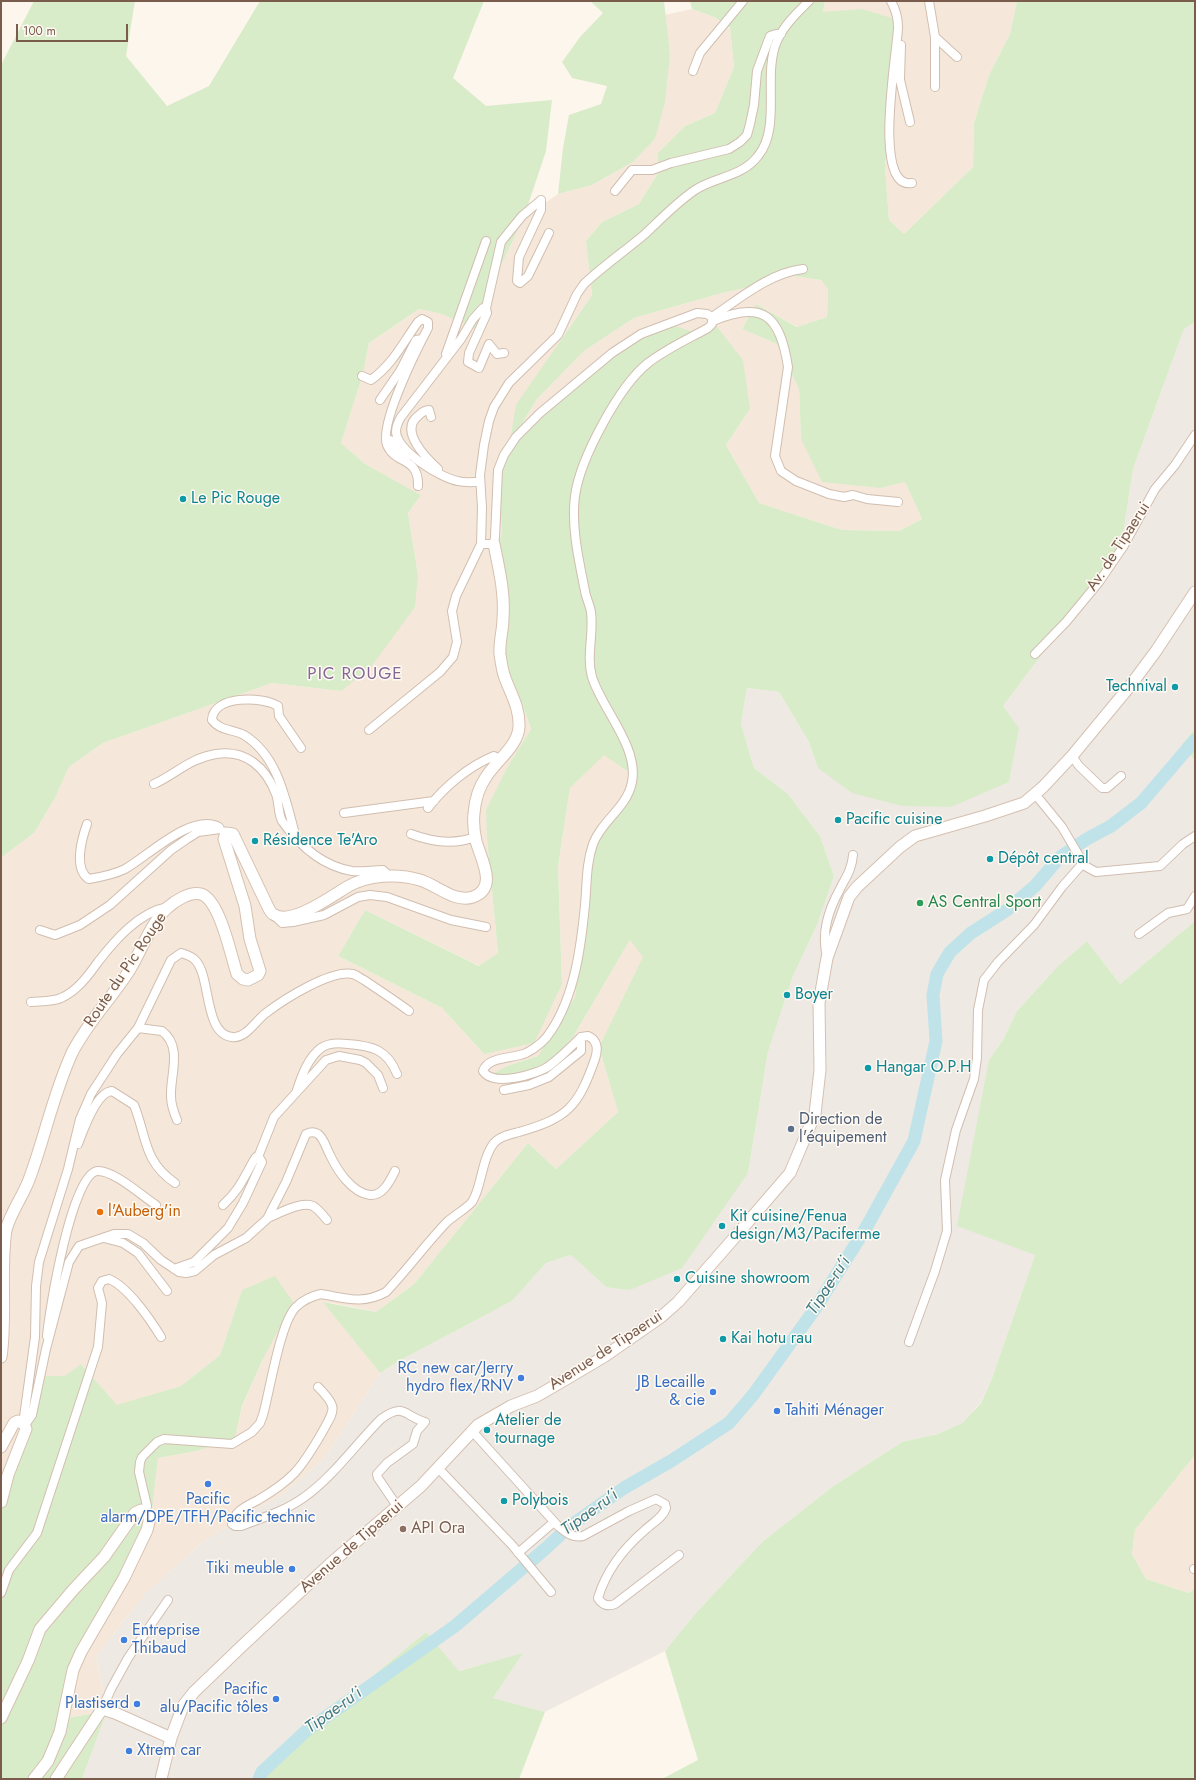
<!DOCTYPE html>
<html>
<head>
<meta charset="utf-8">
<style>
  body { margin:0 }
  #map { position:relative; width:1196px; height:1780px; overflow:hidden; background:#fdf6ec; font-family:Jost,sans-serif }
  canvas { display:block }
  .frame { position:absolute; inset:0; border:2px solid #7a5c4d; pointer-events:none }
  .scale { position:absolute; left:16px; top:24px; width:112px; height:18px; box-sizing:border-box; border:2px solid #7a5c4d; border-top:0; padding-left:5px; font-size:12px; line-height:14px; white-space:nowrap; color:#7a5c4d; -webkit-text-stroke:3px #fffaf3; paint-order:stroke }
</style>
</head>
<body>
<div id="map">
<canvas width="1196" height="1780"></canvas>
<div class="frame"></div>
<div class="scale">100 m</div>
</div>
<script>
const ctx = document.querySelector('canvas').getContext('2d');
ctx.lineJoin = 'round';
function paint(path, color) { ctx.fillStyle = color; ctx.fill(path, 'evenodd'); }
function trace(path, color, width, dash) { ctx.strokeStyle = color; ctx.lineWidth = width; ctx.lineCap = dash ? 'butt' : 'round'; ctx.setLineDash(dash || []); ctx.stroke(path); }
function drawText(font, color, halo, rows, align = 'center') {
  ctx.font = font + ' Jost,sans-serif'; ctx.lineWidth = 3; ctx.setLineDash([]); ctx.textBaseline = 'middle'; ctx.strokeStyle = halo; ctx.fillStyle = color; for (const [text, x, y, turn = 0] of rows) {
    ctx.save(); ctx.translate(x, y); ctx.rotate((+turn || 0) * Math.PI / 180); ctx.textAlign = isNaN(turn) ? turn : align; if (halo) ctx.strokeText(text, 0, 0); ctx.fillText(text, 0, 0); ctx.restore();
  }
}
paint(new Path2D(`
  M825,1H1017L1010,34L989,75L974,123L973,167L904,234L889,220L885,167L892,93L823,12Z
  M692,9L714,17L730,29L734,67L715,113L685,126L658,153V173L639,204L602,222L586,241L592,295L560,341L510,445L537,399L584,351L634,318L722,293L750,287L786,275L821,280L828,289L827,317L798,327L756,304L742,329L777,344L799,389L801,439L881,488L905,482L922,519L899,531L842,530L759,503L726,445L750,409L704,311L710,324L502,533L499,541L507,672L522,703L531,729L508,766L487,839L498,953L480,966L365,910L338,956L442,1008L484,1054L562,984L558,867L570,788L604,754L633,775L583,932L575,997L538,1056L507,1066L521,1076L573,1037L630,940L644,957L599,1047L618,1112L556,1169L528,1143L414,1284L376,1312L349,1306L324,1302L380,1373L324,1459L279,1497L248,1513L203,1542L146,1593L96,1656L107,1711L60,1719L84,1652L150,1529L158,1458L197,1451L235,1437L242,1407L263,1359L242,1290L220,1355L181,1386L117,1406L81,1364L12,1484L1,1510V858L34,833L55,798L69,767L103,743L272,683L341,691L418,575L408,513L421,495L365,464L341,443L363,374L369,343L419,309L442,314L478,329L493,283L524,217L558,194L592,185L633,162L655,139L670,54L664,15Z
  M1195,1455V1588L1189,1593L1146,1579L1132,1554L1135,1530Z`), '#f5e8da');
paint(new Path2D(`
  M1195,322V729L1182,744L1195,761V921L1120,984L1087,941L1057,967L1017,1011L1003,1040L989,1060L1035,1255L991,1381L981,1402L962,1423L938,1434L902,1442L832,1487L762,1542L695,1614L665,1651L545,1712L493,1698L522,1654L458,1671L426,1632L352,1693L319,1715L299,1732L267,1769L262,1779H82L107,1711L96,1656L146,1593L203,1542L248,1513L279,1497L324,1459L380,1373L399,1361L512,1301L546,1263L571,1255L606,1287L748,1173L768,1052L793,976L817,925L834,876L820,836L788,794L754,768L741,724L747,688L779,692L809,742L818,768L1018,728L1003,706L1086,596L1122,541L1133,469L1184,329Z`), '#efe9e4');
paint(new Path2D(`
  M34,1H135L126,56L167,106L209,86L260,1H484L453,78L486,106L552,100L546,151L524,217L493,283L478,330L442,314L419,309L369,343L363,374L341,443L365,464L421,495L408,513L418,575L415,607L371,667L341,691L272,683L103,743L69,767L55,798L34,833L1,858V65Z
  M590,1H664L670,54L665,102L655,139L633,162L592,185L558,194L563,148L569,115L601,104L607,86L572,78L562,62L580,37L603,13Z
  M690,1H825L823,12L862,9L895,19L892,93L885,167L889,220L904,234L973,167L974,123L989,75L1010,34L1017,1H1195V322L1184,329L1133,469L1122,541L1086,596L1003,706L1019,728L1009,782L951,807L902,806L852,793L818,768L809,742L779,692L747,688L741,724L754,768L788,794L820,836L834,876L817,925L793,976L768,1052L748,1173L682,1268L630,1290L606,1287L571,1255L546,1263L512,1301L399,1361L380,1373L323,1302L376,1312L414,1284L528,1143L556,1169L618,1112L599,1047L643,957L630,940L573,1037L549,1064L521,1076L491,1075L507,1066L538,1056L575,997L586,887L601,830L632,788L633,775L604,755L570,788L558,867L562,984L534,1043L484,1054L442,1008L338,956L365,910L479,966L498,953L487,839L486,810L508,766L531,729L522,703L507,673L500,566L499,541L502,533L499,485L504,453L540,413L601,363L663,322L697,333L710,324L703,309L743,360L750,409L726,445L759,503L842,530L899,531L922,519L905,482L881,488L822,482L801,439L799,389L777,344L742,329L756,304L797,327L827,317L828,289L821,280L786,275L750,287L722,293L634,318L584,351L537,399L509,446L516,405L592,295L586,241L602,222L639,204L658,173V153L685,126L715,113L734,67L730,28L714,17L692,9Z
  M1195,729V761L1182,744Z
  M1195,921V1455L1135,1530L1132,1554L1146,1579L1189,1593L1195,1588V1779H662L698,1760L665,1651L695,1614L762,1542L832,1487L902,1442L938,1434L962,1423L981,1403L991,1381L1035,1255L957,1226L989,1060L1003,1040L1017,1011L1057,967L1087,941L1120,984Z
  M275,1276L293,1302L263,1359L242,1406L235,1438L197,1451L158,1458L150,1529L84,1652L61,1719L107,1711L82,1779H1V1511L12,1484L45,1376H65L81,1364L117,1405L181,1386L220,1355L242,1290Z
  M426,1632L459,1671L523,1653L493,1698L545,1712L519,1779H262L267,1769L299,1732L319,1715L352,1693Z`), '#d8ecc9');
trace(new Path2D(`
  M259,1779L262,1772L306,1731L455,1626L545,1549L570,1526L624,1488L671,1461L729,1423L753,1395L815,1309L867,1226L914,1141L936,1041L933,995L937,974L950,952L971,933L1007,910L1035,886L1060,857L1085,840L1111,826L1141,803L1195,740`), '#bfe3e8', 13);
const street = new Path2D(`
  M891,1C896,10 898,18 898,27C898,48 871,190 912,183
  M929,1L935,37V87
  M935,37L957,57
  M901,45L900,80L910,122
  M693,71L700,53L743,1
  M615,191L632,170H652L671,163L729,149L740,142L747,135L750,124L754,105L757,71L770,36L776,34H781
  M541,200V210L519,257L517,281L520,283L528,276L549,233
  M712,317C739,299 769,273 803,269
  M713,321C763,300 780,315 788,367L775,456L781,471L796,481L829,494L844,497L853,495L867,499L898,502
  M504,353L497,354L489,344L479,368L468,362L469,353L487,313L486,308L501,242L522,216L541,200
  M446,354L486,241
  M362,376L371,380C393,364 402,344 418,322L422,319L428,322V328C417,349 379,424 387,445C395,465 419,456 418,486
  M380,400L400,371L416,340L422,339
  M431,417L429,410C424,410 421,413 418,416C399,431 426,458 438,469
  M387,442L390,440L407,456
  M480,482C473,482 465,483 458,481C441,478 398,452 396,432C396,427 398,422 401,417L461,339L473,319L483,308H486
  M1035,654L1066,622L1099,582L1123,547L1155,489L1175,465L1195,435
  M369,730L440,672L453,657L457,642L452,611L456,596L481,544
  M1072,756L1079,766L1102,788H1107L1121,776
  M154,784C176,774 190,758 216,754C246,749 266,768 276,794C279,802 278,814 282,821C299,845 322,866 352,871C362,872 373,870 383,870L389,876
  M1035,794L1062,827L1085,866L1096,872L1160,866L1183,844L1195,836
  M428,808C444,787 469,766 494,756L500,759
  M344,813L434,801
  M87,824C82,838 73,869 89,879C101,877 113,875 125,869C147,857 192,812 219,827
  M295,834C285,798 278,756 244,735C233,729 220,731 212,720C213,695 262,696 278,706L279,716L301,748
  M411,834C432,842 454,845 475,837
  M274,915L282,923L293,922L324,915L358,897L370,895L387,897L451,920L486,927
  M40,930L55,935L80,925L110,905L171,850L187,839L198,832L220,829
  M1139,934L1168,913L1187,909L1195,896
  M827,957C821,933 828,911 840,889C846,877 852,869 853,855
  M31,1002C41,1001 51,1002 61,998C77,991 88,976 98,962C115,940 139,912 168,907
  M138,1028L162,1031C183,1047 170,1075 171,1096C171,1105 174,1113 177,1120
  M297,1090C302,1075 308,1058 321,1048C329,1042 340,1043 348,1044C372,1046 387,1049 397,1074
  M504,1090L529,1085L549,1077L581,1051V1037
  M78,1144C83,1131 96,1092 112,1091L134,1105C147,1137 143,1161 175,1183
  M258,1157L274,1117L326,1060L339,1056L360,1060L366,1063L378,1075L383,1088
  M268,1218C280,1213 301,1201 313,1206C318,1209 323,1215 327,1220
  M104,1238L123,1243L138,1253L167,1291
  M174,1269L194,1262L228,1228L243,1203L262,1162L259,1157H256L254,1160C243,1179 240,1189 223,1205
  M47,1336C49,1312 72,1171 98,1171C115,1171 142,1196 156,1205
  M909,1342L935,1271L947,1231L945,1180L956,1130L974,1079L977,1058L978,1010L984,980L998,962L1034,925L1062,887L1083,863
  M318,1387C340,1409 334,1410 320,1436C300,1470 292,1480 258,1500C247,1506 234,1511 232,1524L235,1526H241C262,1518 285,1511 303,1498C333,1477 355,1445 381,1419C404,1402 404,1416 425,1422L417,1431L413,1444L387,1463L377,1474L378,1478L397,1506
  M21,1422L24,1417L35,1337L36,1286L39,1262L68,1169L80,1119L91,1094L117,1054L138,1028L171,960L181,953C187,955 192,956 196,961C211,978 204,1034 232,1037C246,1039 256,1020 266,1013C283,1000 331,969 353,974C357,975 361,979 364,980C379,990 394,1000 409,1011
  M25,1425L32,1415L46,1349L69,1262L79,1246L114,1234H128L143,1243L161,1260L179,1272L186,1273L195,1271L214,1255L246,1238L267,1219L286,1182L306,1134C310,1132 314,1131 318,1134C324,1138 326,1148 330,1155C337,1170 352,1193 370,1195C383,1196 390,1181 395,1171
  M472,1431L558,1526C567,1533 572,1538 583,1536L629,1511L656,1499L665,1504L666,1508C663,1518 652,1523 645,1530C624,1548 606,1571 598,1598C602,1605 608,1607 615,1604L679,1555
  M438,1468L512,1545L551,1592
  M145,1512L147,1506L139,1472L140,1462L142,1457L157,1442L164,1439L232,1444L252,1432L260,1423L263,1415C270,1390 280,1323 296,1307C303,1300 312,1296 321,1294C346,1298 362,1305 386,1292C407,1270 425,1245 446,1223C453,1216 466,1209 472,1202C482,1187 481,1160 494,1143C500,1136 511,1134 519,1132C568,1118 578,1107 595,1059C598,1050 598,1040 588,1036L581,1037C571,1047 561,1057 549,1066C536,1075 493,1087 483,1071C488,1056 513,1059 526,1053C536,1048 545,1041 551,1031C575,995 581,946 585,905C587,884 586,864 593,844C602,820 627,808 632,782C639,747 602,709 592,677C586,656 594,634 591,612C590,605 586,598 585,591C579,561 571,527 575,496C580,459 619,386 648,363C666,349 688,339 708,328L712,324V317L707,314L697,313L641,334L612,353L540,413L516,437L504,455L498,470L495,537L494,544H481L482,508L480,475L484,445L489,421L494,407L509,383L558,335L577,294L584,284C603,266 625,251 645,234C661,219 676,203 695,190C714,177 742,177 758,156C782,127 762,75 777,41C784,25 797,13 809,1
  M518,1553L554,1522
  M1194,1569H1195
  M1,1593L9,1570L37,1533L98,1347L102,1303L98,1288L102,1281L109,1279C128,1287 150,1319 161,1337
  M102,1709L111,1689L128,1658L168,1600`);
const secondary = new Path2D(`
  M1,1357C7,1316 0,1269 6,1230C11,1211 24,1195 30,1177C45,1136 54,1092 72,1053C87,1023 111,999 129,971C142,950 149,926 167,908C175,901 190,891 201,894C220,900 231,956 237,974L243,979L248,980L258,975L260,971L250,939L245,906L224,839L226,833L233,834L268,907C269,909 271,913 273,914C290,927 332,896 347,887C367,875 397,873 420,880C437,885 454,903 473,897C499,888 480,857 476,841C474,832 473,822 474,813C475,801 479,787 486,777C496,761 518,746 519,727C520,707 510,693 504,675C502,669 501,661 500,654C499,642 503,631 503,618C505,593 499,569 494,544
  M1,1447L14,1423L18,1421L24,1424L26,1429L8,1475L1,1502
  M1,1718L28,1661L40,1629L73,1590L104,1557L135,1513L141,1510L149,1515V1522L147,1530L124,1578L81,1652L73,1670L60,1732L48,1761L34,1779
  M56,1779L102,1709L115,1713L171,1738
  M161,1779L171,1738L183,1706L194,1692L243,1645L330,1564L421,1486L478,1425L511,1406L537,1396L568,1378L605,1356L661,1317L678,1302L728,1245L790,1173L815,1114L820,1070L819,1003L827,958L849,897L857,887L900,847L915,836L985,816L1024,803L1043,787L1072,756L1130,686L1156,651L1195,592`);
trace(street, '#d1beb0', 10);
trace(secondary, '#d6c0b0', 13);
trace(street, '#fff', 8);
trace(secondary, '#fff', 11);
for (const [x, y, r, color] of [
  [183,499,4,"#0f9aa8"],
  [1175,687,4,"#0f9aa8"],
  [838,820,4,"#0f9aa8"],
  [255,841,4,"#0f9aa8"],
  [990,859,4,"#0f9aa8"],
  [920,903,4,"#2e9e5b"],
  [787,995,4,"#0f9aa8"],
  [868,1068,4,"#0f9aa8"],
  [791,1129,4,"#5c6f8a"],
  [100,1212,4,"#e8710a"],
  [722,1226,4,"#0f9aa8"],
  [677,1279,4,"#0f9aa8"],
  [723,1339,4,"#0f9aa8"],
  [521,1378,4,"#3f7fe0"],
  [713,1392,4,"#3f7fe0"],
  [777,1411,4,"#3f7fe0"],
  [487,1430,4,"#0f9aa8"],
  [208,1484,4,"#3f7fe0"],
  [504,1501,4,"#0f9aa8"],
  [403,1529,4,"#8d6e63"],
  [292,1569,4,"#3f7fe0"],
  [124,1640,4,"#3f7fe0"],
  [276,1699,4,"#3f7fe0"],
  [137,1704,4,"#3f7fe0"],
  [129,1751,4,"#3f7fe0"]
]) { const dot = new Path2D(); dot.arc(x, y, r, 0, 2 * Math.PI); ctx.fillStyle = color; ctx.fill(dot); trace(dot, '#fffaf3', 1.5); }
drawText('16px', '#0d838f', '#fffaf3', [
  ["Le Pic Rouge",191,499],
  ["Technival",1167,687,"right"],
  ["Pacific cuisine",846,820],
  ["Résidence Te'Aro",263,841],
  ["Dépôt central",998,859],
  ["Boyer",795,995],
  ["Hangar O.P.H",876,1068],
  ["Kit cuisine/Fenua",730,1217],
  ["design/M3/Paciferme",730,1235],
  ["Cuisine showroom",685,1279],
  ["Kai hotu rau",731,1339],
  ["Atelier de",495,1421],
  ["tournage",495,1439],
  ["Polybois",512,1501]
], 'left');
drawText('16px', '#7a5c4d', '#fffaf3', [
  ["Av. de Tipaerui",1119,547,-57],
  ["Route du Pic Rouge",126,970,-56],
  ["Avenue de Tipaerui",606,1351,-33],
  ["Avenue de Tipaerui",352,1547,-41]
]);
drawText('16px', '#27864d', '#fffaf3', [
  ["AS Central Sport",928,903]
], 'left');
drawText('16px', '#4e5e75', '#fffaf3', [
  ["Direction de",799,1120],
  ["l'équipement",799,1138]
], 'left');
drawText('16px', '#c56008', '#fffaf3', [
  ["l'Auberg'in",108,1212]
], 'left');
drawText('16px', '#366cbe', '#fffaf3', [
  ["RC new car/Jerry",513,1369],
  ["hydro flex/RNV",513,1387],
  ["JB Lecaille",705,1383],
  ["& cie",705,1401],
  ["Tahiti Ménager",785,1411,"left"],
  ["Pacific",208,1500,"center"],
  ["alarm/DPE/TFH/Pacific technic",208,1518,"center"],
  ["Tiki meuble",284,1569],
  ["Entreprise",132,1631,"left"],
  ["Thibaud",132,1649,"left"],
  ["Pacific",268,1690],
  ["alu/Pacific tôles",268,1708],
  ["Plastiserd",129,1704],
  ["Xtrem car",137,1751,"left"]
], 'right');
drawText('16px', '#785e54', '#fffaf3', [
  ["API Ora",411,1529]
], 'left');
ctx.letterSpacing = '1px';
drawText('17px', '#846695', '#fffaf3', [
  ["PIC ROUGE",355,675]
]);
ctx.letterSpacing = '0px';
drawText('italic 17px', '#437c86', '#fffaf3', [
  ["Tipae-ru’i",829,1286,-57],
  ["Tipae-ru’i",590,1513,-36],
  ["Tipae-ru’i",334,1711,-36]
]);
</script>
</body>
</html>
